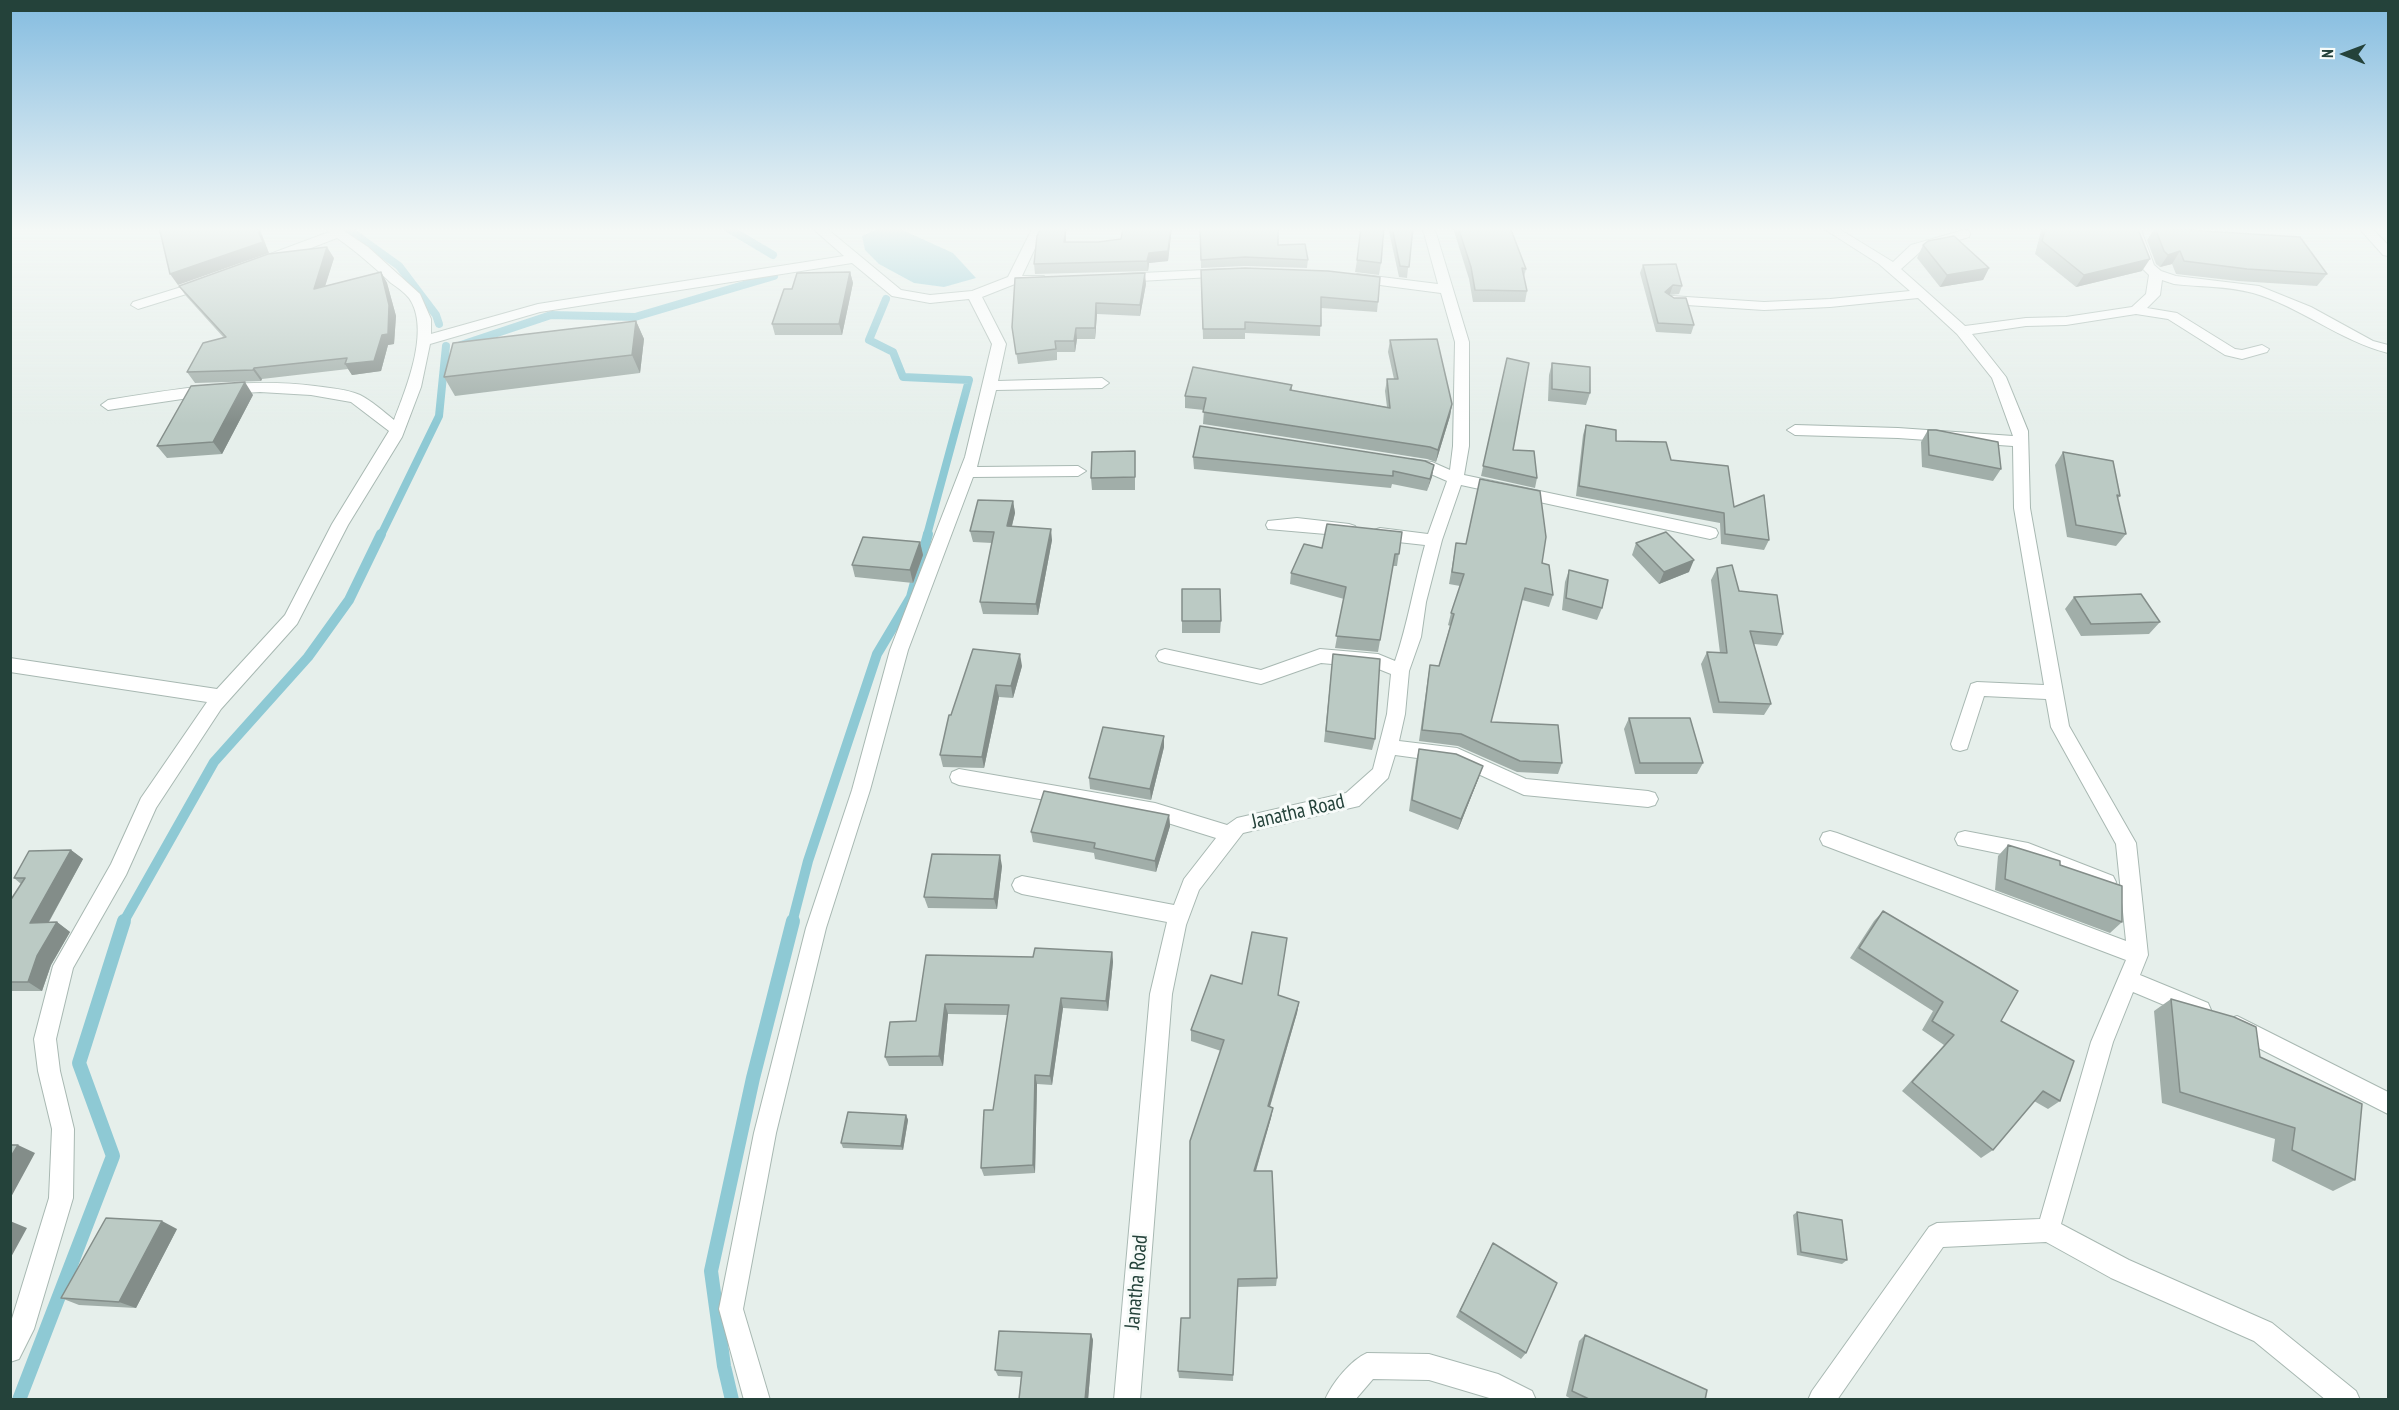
<!DOCTYPE html>
<html>
<head>
<meta charset="utf-8">
<style>
  body { margin:0 }
  #map { position:relative; width:2399px; height:1410px; overflow:hidden; background:#e6efeb; font-family:"PT Sans Narrow",sans-serif }
  canvas { display:block }
  .frame { position:absolute; inset:0; border:12px solid #24423a; pointer-events:none }
  .north { position:absolute; left:2315px; top:24px; width:60px; height:60px; -webkit-text-stroke:4px #f7fbf9; paint-order:stroke; rotate:271deg; font-size:16px; font-weight:700; line-height:24px; text-align:center; color:#24423a }
  .north::after { content:''; display:block; margin:auto; width:21px; height:27px; background:#24423a; clip-path:polygon(50% 0,100% 100%,50% 72%,0 100%) }
</style>
</head>
<body>
<div id="map">
<canvas width="2399" height="1410"></canvas>
<div class="frame"></div>
<div class="north">N</div>
</div>
<script>
const ctx = document.querySelector('canvas').getContext('2d');
ctx.lineJoin = 'round';
function paint(path, color) { ctx.fillStyle = color; ctx.fill(path, 'evenodd'); }
function trace(path, color, width, dash) { ctx.strokeStyle = color; ctx.lineWidth = width; ctx.lineCap = dash ? 'butt' : 'round'; ctx.setLineDash(dash || []); ctx.stroke(path); }
function drawText(font, color, halo, rows, align = 'center') {
  ctx.font = font + ' "PT Sans Narrow",sans-serif'; ctx.lineWidth = 6; ctx.setLineDash([]); ctx.textBaseline = 'middle'; ctx.strokeStyle = halo; ctx.fillStyle = color; for (const [text, x, y, turn = 0] of rows) {
    ctx.save(); ctx.translate(x, y); ctx.rotate((+turn || 0) * Math.PI / 180); ctx.textAlign = isNaN(turn) ? turn : align; if (halo) ctx.strokeText(text, 0, 0); ctx.fillText(text, 0, 0); ctx.restore();
  }
}
paint(new Path2D(`
  M882,227H896L953,253L976,278L944,287L914,283L879,264L865,250L862,236Z`), '#8ec9d4');
trace(new Path2D(`
  M345,227L399,266L436,315L439,324
  M726,227L773,255
  M886,299L869,340L893,352L903,377L969,380L927,535
  M461,345L551,315L635,317L774,276
  M381,535L439,416L446,346`), '#8ec9d4', 8);
trace(new Path2D(`
  M123,923L214,762L308,657L349,600L381,534
  M792,923L808,861L877,654L911,597L928,534`), '#8ec9d4', 10);
trace(new Path2D(`
  M19,1400L113,1156L79,1063L124,921
  M732,1400L724,1366L711,1271L753,1078L793,921`), '#8ec9d4', 14);
const minor = new Path2D(`
  M324,227H338L368,247L420,294L431,319V334L538,304L844,256L811,227H825L901,290L930,295L972,291L1008,277L1033,227H1045L1022,276H1044L1046,279L1044,282L1015,284L982,297L1006,344L998,381L1102,378L1109,383L1102,388L996,390L977,467L1078,466L1086,471L1078,476L973,477L908,650L870,790L826,928L776,1133L743,1309L770,1400H744L719,1309L754,1133L806,928L852,790L890,650L965,457L992,344L969,299L930,303L892,296L852,263L540,312L430,344L421,387L402,437L348,525L297,624L221,709L156,808L126,875L73,968L56,1039L60,1071L74,1129L73,1198L34,1329L19,1359L10,1362V1325L49,1198L52,1129L38,1071L34,1039L53,966L111,864L141,798L207,702L10,672V658L217,689L285,615L332,524L389,431L351,402L311,395L260,392L209,395L108,410L101,405L108,400C176,389 246,377 315,386C330,388 346,389 360,395C372,401 383,411 394,420C406,389 431,329 409,298C404,292 397,287 391,283C374,267 356,251 337,238L272,263L267,264L260,260L262,257L329,232Z
  M1420,227H1432L1436,233L1469,342V446L1464,475L1710,527L1716,529L1718,533L1716,537L1710,539L1461,485L1442,540L1426,602L1421,637L1409,671L1405,714L1399,741L1457,748L1526,779L1648,791L1655,793L1658,799L1655,805L1648,807L1524,795L1454,763L1395,755L1388,778L1359,806L1243,833L1199,890L1186,925L1172,994L1140,1400H1114L1150,994L1167,922L1022,894L1015,891L1012,885L1015,879L1022,876L1174,905L1184,879L1216,838L1155,819L959,785L952,782L950,777L952,772L959,769L1155,803L1227,825L1237,818L1346,793L1373,769L1387,714L1391,674L1376,668L1321,663L1261,684L1165,663L1159,661L1156,656L1159,651L1165,649L1261,670L1320,649L1378,654L1395,661C1408,624 1414,583 1425,545L1380,540L1374,538L1372,534L1374,530L1380,528L1428,534L1447,481L1424,471L1406,468L1403,464L1411,459L1432,462L1450,470L1453,446L1455,342L1441,293L1357,282L1350,278L1357,274L1438,284L1424,233Z
  M1821,227H1836L1893,262L1911,245L1964,230L1969,231L1970,234L1969,237L1921,251L1901,269L1965,326L2026,318L2066,317L2132,307L2146,294L2149,275L2141,267L2128,227H2140L2154,265L2161,271L2176,276L2259,286L2311,307L2373,341L2388,345V353C2340,341 2301,307 2253,293C2228,286 2199,287 2174,284L2162,280L2160,295L2147,308L2177,313L2235,349L2242,350L2262,345L2269,349L2267,352L2242,359L2225,355L2168,319L2136,314L2066,325L2026,326L1972,334L2006,377L2028,431L2030,508L2069,726L2136,843L2148,955L2140,975L2208,1003L2211,1010L2208,1017L2200,1020L2133,992L2113,1042L2061,1224L2129,1260L2272,1323L2356,1391L2360,1400H2326L2254,1341L2111,1278L2046,1242L1943,1247L1837,1400H1808L1812,1391L1929,1227L1937,1223L2040,1219L2091,1042L2126,960L1823,845L1820,839L1823,833L1830,831L1837,833L2126,941L2116,844L2051,727L2046,699L1984,696L1967,749L1960,751L1953,749L1951,744L1971,684L1977,682L2044,685L2014,508L2013,446L1898,438L1795,435L1787,430L1795,425L1898,428L2013,436L1992,378L1957,334L1918,298L1830,307L1764,310L1671,304L1664,300L1671,296L1764,302L1830,299L1910,291L1879,264Z
  M2358,227H2371L2388,245V256L2383,255Z
  M1225,269L1232,273L1230,276L1121,282L1114,278L1121,274Z
  M204,280L209,281L211,284L209,287L138,309L131,305L133,302Z
  M1297,518L1349,524L1355,526L1357,530L1355,534L1349,536L1268,529L1266,525L1268,521Z
  M1965,831L2028,843L2113,876L2116,882L2113,888L2106,891L2026,859L1958,845L1955,839L1958,833Z
  M2237,1016L2388,1092V1114L2229,1033L2226,1026L2229,1019Z
  M1367,1353L1429,1354L1498,1374L1532,1391L1536,1400H1496L1429,1380L1373,1379L1355,1400H1325C1332,1383 1351,1360 1367,1353Z`);
trace(minor, '#a8b8b2', 2);
paint(minor, '#fff');
paint(new Path2D(`
  M1123,227H1172L1168,261L1149,263L1148,271L1035,274L1034,264L1066,238V242H1098L1121,239Z
  M1200,227L1278,245L1308,260L1307,268L1245,266L1201,268Z
  M1388,227H1420L1419,230H1412L1407,278L1399,277Z
  M1434,227H1510L1526,269L1524,277L1527,291L1525,302H1473L1469,279L1453,228L1436,229Z
  M2042,227H2137L2142,271L2076,287L2035,254Z
  M2155,228L2327,274L2317,286L2238,281L2176,274L2172,264L2160,267L2156,264L2147,240Z
  M1923,245L1989,268L1983,280L1940,287L1917,258Z
  M334,258L325,286L381,272L387,283L396,316L394,344L388,345L381,371L352,375L348,369L262,379L261,381L195,383L187,372L224,338L186,296L179,286Z
  M1357,260L1381,263L1379,275L1355,272Z
  M1643,265L1682,286L1679,294L1669,295L1674,298L1694,325L1691,334L1656,332L1640,273Z
  M1201,270L1378,302L1377,312L1321,308L1320,336L1245,333V339H1203Z
  M850,272L853,283L842,335H775L772,324L792,289Z
  M1146,284L1140,316L1097,314L1095,339H1077L1075,352H1057V360L1018,364L1012,327Z
  M636,321L644,339L640,373L455,396L444,377Z
  M1390,340L1452,404L1450,416L1436,462L1427,459L1203,424L1204,410L1185,408V396L1292,385V391L1387,407L1385,391L1387,379H1394L1388,352Z
  M1507,358L1513,450L1537,478L1535,488L1481,476Z
  M1552,363L1590,393L1586,405L1548,401L1549,375Z
  M253,395L222,454L167,458L157,446Z
  M1586,425L1616,441L1671,460L1734,507L1769,540L1764,550L1721,544L1720,523L1576,496L1583,435Z
  M1928,430L2001,469L1993,481L1922,467L1921,442Z
  M1135,451V490H1092L1091,478Z
  M2063,452L2120,496L2117,499L2126,534L2116,546L2067,537L2055,465Z
  M1193,457L1434,465L1427,491L1392,484L1391,488L1194,469Z
  M1013,501L1015,513L1012,526L1052,540L1038,615L983,614L980,602L992,543L973,542L970,531Z
  M1402,532L1397,566H1393L1378,652L1335,648L1344,599L1290,584L1291,573L1322,548Z
  M920,542L923,555L913,583L855,577L852,565Z
  M1456,543L1542,563L1553,595L1549,607L1522,600L1491,722L1562,763L1558,774L1517,772L1458,746L1419,741L1428,677L1430,665L1439,666L1450,626L1448,625L1451,613L1460,586L1449,584Z
  M1636,543L1689,572L1659,584L1632,555Z
  M1717,568L1783,634L1777,646L1754,644L1771,704L1764,715L1713,713L1701,664L1707,652L1720,653L1711,580Z
  M1569,570L1602,608L1597,620L1562,610L1565,582Z
  M1182,589L1221,621L1220,633H1182Z
  M2074,597L2160,622L2149,634L2081,636L2065,609Z
  M1333,654L1375,739L1372,750L1324,742Z
  M1022,666L1013,698L999,697L984,768L943,767L940,755L951,715Z
  M1629,718L1703,763L1697,774H1635L1624,729Z
  M1164,736V747L1151,800L1090,789L1089,778Z
  M1419,749L1479,777L1458,830L1409,811L1416,761Z
  M1169,815L1170,826L1156,872L1095,859L1094,853L1033,842L1031,832Z
  M2008,845L2060,865L2122,922L2110,933L1995,890L1998,856Z
  M71,850L83,859L49,922H57L70,932L51,965L42,991H10V901L21,884L14,878Z
  M1002,866L997,909L928,908L924,897Z
  M1883,911L2001,1021L2060,1101L2048,1109L2034,1101L1993,1150L1981,1158L1902,1091L1944,1045L1922,1030L1933,1011L1850,958L1874,921Z
  M1287,938L1278,996L1299,1002L1297,1013L1270,1107L1273,1108L1271,1118L1256,1171L1277,1278L1276,1286L1237,1287L1233,1381L1179,1378L1178,1371L1190,1318L1221,1051L1191,1041V1030L1242,984Z
  M1112,952L1113,962L1108,1011L1063,1008L1052,1085L1037,1084L1035,1173L984,1176L981,1168L993,1110L1008,1015L948,1014L943,1066H889L885,1057L916,1021L926,955L1033,957Z
  M2171,999L2260,1057L2355,1180L2333,1191L2272,1161L2275,1139L2162,1103L2154,1011Z
  M906,1115L908,1120L903,1150L843,1148L841,1143Z
  M1797,1212L1847,1260L1842,1264L1797,1255L1793,1215Z
  M177,1229L136,1308L79,1305L61,1298Z
  M1493,1243L1526,1353L1521,1359L1456,1317Z
  M1091,1334L1093,1340L1088,1400H1019L1021,1377L998,1376L995,1370Z
  M1585,1335L1705,1400H1573L1566,1396L1579,1341Z`), '#a1aea9');
paint(new Path2D(`
  M256,227H259L269,253L178,285L170,274Z
  M1171,227H1172L1168,261L1149,263L1148,271L1147,261L1149,253Z
  M1066,228V238L1065,252L1064,242Z
  M327,247L334,258L321,299L314,289Z
  M2180,251L2172,264L2160,267L2168,255Z
  M2150,259L2142,271L2076,287L2084,275Z
  M1989,268L1983,280L1940,287L1947,275Z
  M381,272L387,283L396,316L394,344L388,345L381,371L352,375L345,364L382,335Z
  M850,272L853,283L842,335L839,324Z
  M1145,273L1146,284L1140,316V305Z
  M1673,285L1670,294L1662,301L1665,292Z
  M1096,303L1097,314L1095,339V328Z
  M636,321L644,339L640,373L632,355Z
  M1076,328L1077,339L1075,352L1074,341Z
  M254,368L262,379L261,381L253,370Z
  M245,382L253,395L222,454L213,442Z
  M1452,404L1450,416L1436,462L1438,450Z
  M1434,465L1432,477L1427,491L1430,479Z
  M1013,501L1015,513L1009,537L1007,526Z
  M1051,529L1052,540L1038,615L1036,604Z
  M920,542L923,555L913,583L910,570Z
  M1694,560L1689,572L1659,584L1664,572Z
  M1020,654L1022,666L1013,698L1011,686Z
  M996,685L999,697L984,768L982,757Z
  M1164,736V747L1151,800L1150,789Z
  M1483,766L1479,777L1458,830L1461,819Z
  M1169,815L1170,826L1156,872L1155,861Z
  M71,850L83,859L43,932L30,923Z
  M1000,855L1002,866L997,909L994,899Z
  M57,922L70,932L51,965L42,991L28,982L37,956Z
  M1112,952L1113,962L1108,1011L1106,1001Z
  M1061,998L1063,1008L1052,1085L1050,1076Z
  M1299,1002L1297,1013L1267,1116L1268,1106Z
  M945,1004L948,1014L943,1066L939,1056Z
  M1035,1075L1037,1084L1035,1173L1033,1165Z
  M1273,1108L1271,1118L1253,1180L1254,1171Z
  M906,1115L908,1120L903,1150L901,1146Z
  M18,1145L35,1153L10,1199V1158Z
  M10,1221L27,1228L10,1259Z
  M162,1221L177,1229L136,1308L119,1302Z
  M1091,1334L1093,1340L1088,1400H1085Z`), '#838d89');
const building = new Path2D(`
  M159,227H256L263,242L170,274Z
  M1123,227H1171L1168,251L1149,253L1147,261L1034,264L1037,236L1041,228H1066L1064,242H1098L1121,239Z
  M1200,227H1278V245L1305,244L1308,260L1245,257L1201,260Z
  M1361,227H1384L1381,263L1357,260Z
  M1392,227H1413L1409,267L1400,266Z
  M1458,227H1510L1526,269L1522,268L1527,291L1475,290L1471,267Z
  M2046,227H2137L2150,259L2084,275L2042,241Z
  M2155,228L2300,237L2327,274L2247,269L2184,261L2180,251L2168,255L2164,251Z
  M1954,236L1989,268L1947,275L1923,245L1928,241Z
  M327,247L314,289L381,272L389,305L388,334L382,335L374,361L345,364L347,358L254,368L253,370L187,372L203,343L226,337L179,286L268,254Z
  M1676,264L1682,286L1673,285L1665,292L1674,298H1686L1694,325L1658,323L1643,265Z
  M1245,268L1328,271L1380,277L1378,302L1321,297V326L1245,322V329H1203L1201,270Z
  M850,272L839,324H772L784,289H792L797,273Z
  M1145,273L1140,305L1096,303L1095,328H1076L1074,341H1055L1056,349L1016,354L1012,327L1015,278Z
  M636,321L632,355L444,377L453,343Z
  M1437,339L1452,404L1438,450L1430,447L1203,412L1206,398L1185,396L1193,367L1292,385L1290,390L1390,408L1387,379H1398L1390,340Z
  M1507,358L1529,363L1513,450L1534,451L1537,478L1483,466Z
  M1552,363L1590,367V393L1552,389Z
  M245,382L213,442L157,446L191,386Z
  M1586,425L1616,430V441L1666,442L1671,460L1728,466L1734,507L1764,495L1769,540L1725,534L1724,513L1579,486Z
  M1200,426L1425,461L1434,465L1430,479L1393,471V476L1193,457Z
  M1928,430H1936L1998,442L2001,469L1929,455Z
  M1135,451V477L1091,478L1092,452Z
  M2063,452L2113,461L2120,496L2117,495L2126,534L2076,525Z
  M1480,479L1540,491L1546,537L1542,563L1549,565L1553,595L1525,588L1491,722L1558,725L1562,763L1520,761L1461,734L1422,730L1430,665L1439,666L1454,614L1451,613L1464,574L1452,572L1456,543L1466,544Z
  M978,500L1013,501L1007,526L1051,529L1036,604L980,602L994,532L970,531Z
  M1327,524L1402,532L1399,554H1395L1380,640L1336,636L1346,587L1291,573L1304,544L1322,548Z
  M1666,532L1694,560L1664,572L1636,543Z
  M863,537L920,542L910,570L852,565Z
  M1732,565L1739,591L1777,595L1783,634L1750,631L1771,704L1719,702L1707,652L1727,653L1717,568Z
  M1569,570L1608,580L1602,608L1566,598Z
  M1182,589H1220L1221,621H1182Z
  M2141,594L2160,622L2091,624L2074,597Z
  M973,649L1020,654L1011,686L996,685L982,757L940,755L949,715H951Z
  M1333,654L1380,659L1375,739L1326,731Z
  M1629,718H1690L1703,763H1640Z
  M1103,727L1164,736L1150,789L1089,778Z
  M1419,749L1456,754L1483,766L1461,819L1412,800Z
  M1044,791L1169,815L1155,861L1094,848L1095,843L1031,832Z
  M2008,845L2060,861V865L2122,886V922L2005,879Z
  M71,850L30,923L57,922L37,956L28,982H10V901L25,878H14L29,851Z
  M932,854L1000,855L994,899L924,897Z
  M1883,911L2018,991L2001,1021L2074,1061L2060,1101L2043,1091L1993,1150L1912,1082L1954,1035L1932,1021L1943,1002L1859,948Z
  M1252,932L1287,938L1278,995L1299,1002L1268,1106L1273,1108L1254,1171H1272L1277,1278L1238,1279L1233,1375L1178,1371L1181,1318H1190V1141L1224,1040L1191,1030L1211,975L1242,984Z
  M1035,948L1112,952L1106,1001L1061,998L1050,1076L1035,1075L1033,1165L981,1168L984,1110H993L1009,1005L945,1004L939,1056L885,1057L890,1022L916,1021L926,955L1033,957Z
  M2171,999L2234,1017L2256,1027L2260,1057L2362,1104L2355,1180L2292,1150L2295,1128L2180,1092Z
  M848,1112L906,1115L901,1146L841,1143Z
  M10,1145H18L10,1158Z
  M1797,1212L1842,1220L1847,1260L1801,1252Z
  M106,1218L162,1221L119,1302L61,1298Z
  M1493,1243L1557,1283L1526,1353L1460,1311Z
  M999,1331L1091,1334L1085,1400L1019,1399L1022,1372L995,1370Z
  M1585,1335L1707,1390L1705,1400H1591L1572,1391Z`);
paint(building, '#bbcac4');
trace(building, '#838d89', 1.5);
const sky = ctx.createLinearGradient(0, 0, 0, 424);
sky.addColorStop(0, '#84bce0');
sky.addColorStop(0.54, '#f4f8f6');
sky.addColorStop(1, '#f4f8f600');
ctx.fillStyle = sky;
ctx.fillRect(0, 0, 2399, 424);
drawText('21px', '#24423a', '#f7fbf9', [
  ["Janatha Road",1298,812,-13],
  ["Janatha Road",1137,1282,-85]
]);
</script>
</body>
</html>
